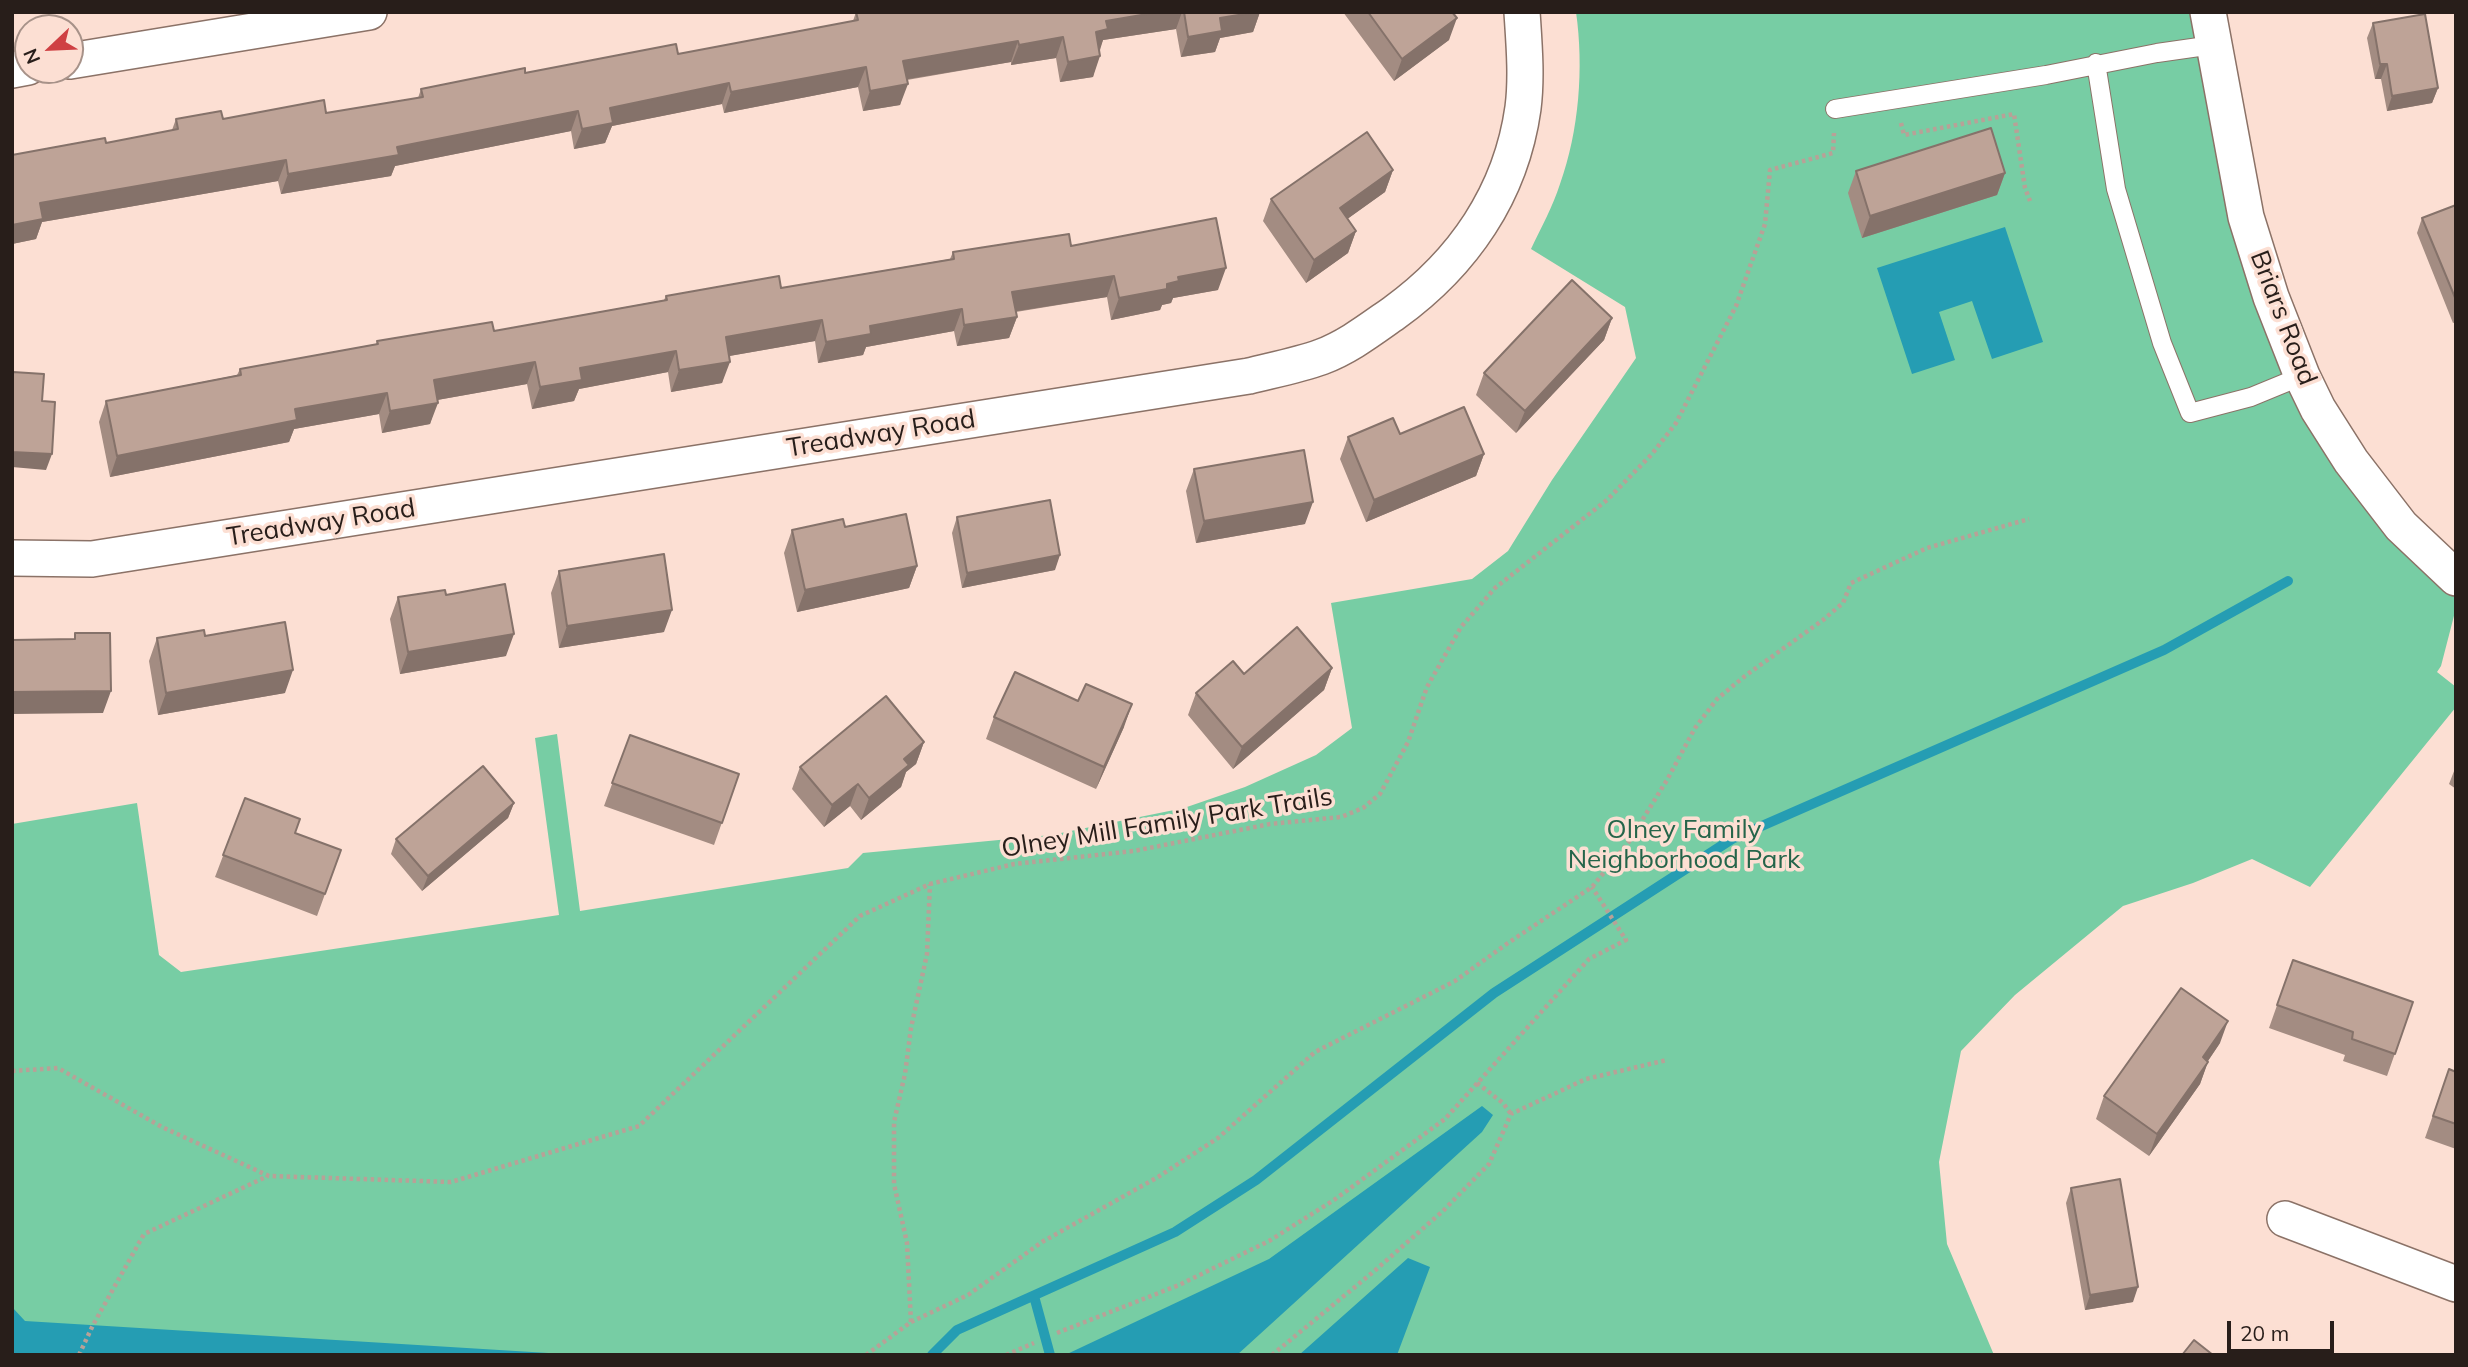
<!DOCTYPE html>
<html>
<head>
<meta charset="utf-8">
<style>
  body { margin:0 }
  #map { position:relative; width:2468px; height:1367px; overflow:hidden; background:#fcdfd3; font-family:Mulish,sans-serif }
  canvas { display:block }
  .frame { position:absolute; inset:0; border:14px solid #281e1a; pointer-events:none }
  .north { position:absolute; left:14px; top:14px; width:70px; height:70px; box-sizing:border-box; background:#fcdfd3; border:2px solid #a79289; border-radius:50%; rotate:247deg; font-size:19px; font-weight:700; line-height:28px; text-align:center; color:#281e1a }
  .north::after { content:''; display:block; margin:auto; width:24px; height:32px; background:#cf4043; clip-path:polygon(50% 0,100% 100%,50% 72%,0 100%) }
  .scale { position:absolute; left:2227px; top:1321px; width:107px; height:32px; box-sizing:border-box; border:4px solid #281e1a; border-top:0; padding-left:9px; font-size:21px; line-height:24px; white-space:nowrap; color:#281e1a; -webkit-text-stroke:5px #fcdfd3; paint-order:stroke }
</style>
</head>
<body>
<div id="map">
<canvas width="2468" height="1367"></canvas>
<div class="frame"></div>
<div class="north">N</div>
<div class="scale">20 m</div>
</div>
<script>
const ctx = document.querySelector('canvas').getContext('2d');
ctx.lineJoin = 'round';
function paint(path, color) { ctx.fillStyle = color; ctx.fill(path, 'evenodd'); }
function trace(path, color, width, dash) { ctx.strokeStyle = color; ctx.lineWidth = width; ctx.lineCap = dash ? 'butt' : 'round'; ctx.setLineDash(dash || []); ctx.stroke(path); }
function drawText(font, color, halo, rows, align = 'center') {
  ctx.font = font + ' Mulish,sans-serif'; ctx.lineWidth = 7; ctx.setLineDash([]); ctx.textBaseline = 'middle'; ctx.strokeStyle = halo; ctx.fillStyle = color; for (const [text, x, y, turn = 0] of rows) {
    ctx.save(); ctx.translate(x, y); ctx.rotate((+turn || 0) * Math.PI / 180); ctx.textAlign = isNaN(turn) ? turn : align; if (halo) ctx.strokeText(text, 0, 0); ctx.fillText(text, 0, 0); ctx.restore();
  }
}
paint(new Path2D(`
  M1576,12H2208L2303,376L2456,578V608L2441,666L2437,672L2456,687V707L2310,887L2252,859L2193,883L2123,906L2015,995L1961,1051L1939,1162L1947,1244L1994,1355H12V824L137,803L159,955L181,972L559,915L535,738L557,734L580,911L848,868L863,853L1051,835L1184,808L1245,787L1316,755L1352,728L1331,603L1472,579L1508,551L1552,480L1636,358L1625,307L1531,249C1541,228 1553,206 1560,184C1579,131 1584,68 1576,12Z`), '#77cda4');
paint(new Path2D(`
  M2005,227L2043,342L1992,359L1972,301L1939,312L1955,360L1912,374L1877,268Z
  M1482,1106L1493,1115L1482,1132L1237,1355H1065L1269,1259Z
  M1408,1258L1430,1267L1397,1355H1299Z
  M12,1307L25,1321L581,1355H12Z`), '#259db3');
trace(new Path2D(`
  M1034,1296L1050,1355
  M932,1355L957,1330L1175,1232L1256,1180L1494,993L1732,839L2164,650L2288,581`), '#259db3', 10);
const service = new Path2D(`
  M2096,63L2116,189L2162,343L2190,413L2251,397L2302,376
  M1835,109L2046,75L2157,53L2213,45`);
const minor = new Path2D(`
  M2208,12L2246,217L2271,297L2302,376L2318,409L2351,461L2401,526L2456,578
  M70,61L369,12
  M12,70L28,67
  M12,558L92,559L1249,376C1273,370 1299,365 1321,357C1348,347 1371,329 1394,313C1463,263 1511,194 1523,108C1527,77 1524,43 1522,12
  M2285,1219L2456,1284`);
trace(service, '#8b7267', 20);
trace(minor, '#8b7267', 38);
trace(new Path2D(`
  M1901,123L1904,135L2014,114L2025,188L2030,201
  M12,1071L58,1068L162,1127L269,1176L451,1182L639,1126L860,916L930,884L1014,864L1134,851L1270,824L1341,817L1363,808L1380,794L1408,742L1427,687L1461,627L1495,588L1607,500L1652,454L1676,423L1736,306L1765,224L1770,170L1833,153L1834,133
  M1477,1083L1503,1103L1511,1114
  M911,1322L968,1295L1042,1242L1158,1177L1218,1138L1315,1052L1455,981L1508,943L1592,887L1628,843L1667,780L1695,728L1717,699L1745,676L1823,620L1843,603L1851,583L1927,548L2029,519
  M1057,1333L1179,1285L1269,1241L1334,1200L1445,1119L1589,959L1626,940L1592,887
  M79,1355L93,1325L144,1234L268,1176
  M866,1355L911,1322L907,1243L894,1184V1122L905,1074L911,1028L927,954L930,884
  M1006,1355L1034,1343
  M1272,1355L1372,1273L1443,1211L1489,1164L1511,1114L1586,1079L1667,1060`), '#b8a197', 4.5, [3.5, 3.5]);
trace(service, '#fff', 18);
trace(minor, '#fff', 35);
paint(new Path2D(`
  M856,12H1260L1253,32L1220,38L1215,52L1181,57L1176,29L1103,40L1099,50L1093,77L1060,82L1056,58L1011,65V62L907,80L900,105L863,111L858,87L724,113L722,104L612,126L605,143L574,149L571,131L395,166L391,176L281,194L278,181L42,222L36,239L12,244L106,143L172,130L176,119H223L326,113L418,98L421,89L525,73L678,54L853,21Z
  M1343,12H1452L1449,40L1394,81Z
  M2373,23L2438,88L2432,103L2387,111L2381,79H2375L2367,38Z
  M1393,170L1385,192L1347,219L1356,231L1348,253L1306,283L1263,221L1271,199Z
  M1856,171L2005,173L1997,195L1862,238L1848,193Z
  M2456,205V322L2453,323L2417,233L2422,218Z
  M1071,246L1218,290L1173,298L1171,303L1162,305L1160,310L1111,320L1107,297L1016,312L1017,317L1009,338L957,346L954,331L866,347L863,355L818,363L815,341L729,356L722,383L671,392L668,372L579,389L574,401L532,409L527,384L437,400L430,424L382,433L379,414L294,429L289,442L110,477L99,422L106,401L237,375L240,369L376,344L377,341L494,331L664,300L666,296L781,288L950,259L953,252Z
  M1612,318L1604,340L1516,433L1476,395L1484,373Z
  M1400,434L1484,454L1476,476L1366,522L1340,459L1348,437Z
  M1194,469L1305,524L1196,543L1186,491Z
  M957,517L1055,570L962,588L952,533Z
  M845,527L917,566L909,588L797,612L784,553L792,530Z
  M559,571L664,632L559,648L551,593Z
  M446,595L506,656L400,674L390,619L398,597Z
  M205,636L285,693L158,715L149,661L157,638Z
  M1332,668L1324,690L1233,769L1188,715L1196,693L1244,674Z
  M994,717L1124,727L1096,789L986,739Z
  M630,735L739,774L714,845L604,806Z
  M924,742L916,764L906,772L901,787L861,820L850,806L824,827L792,789L800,767Z
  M2456,766V789L2449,784Z
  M245,798L295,833L341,850L317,916L215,877Z
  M514,803L508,818L422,891L391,854L396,839Z
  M2293,960L2413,1002L2387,1076L2343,1061L2345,1055L2269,1028Z
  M2220,1043L2208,1061L2200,1084L2149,1156L2096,1119L2104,1096Z
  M2449,1069L2456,1072V1149L2425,1138Z
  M2071,1188L2133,1302L2085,1310L2066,1203Z`), '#a38c82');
paint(new Path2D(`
  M1159,12H1182L1176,29L1103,40L1100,50L1088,52L1096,32L1106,21Z
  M1257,12H1260L1253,32L1220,38L1215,52L1181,57L1188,37L1220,18Z
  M1457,18L1449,40L1394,81L1402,59Z
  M1063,37L1056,58L1011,65L1019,45Z
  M1018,41L1011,62L896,81L903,61Z
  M1100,56L1093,77L1060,82L1068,62Z
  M2380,64H2387L2381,79H2375Z
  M866,67L858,87L724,113L731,92Z
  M729,83L722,104L612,126L605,143L574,149L582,129L610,108Z
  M908,84L900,105L863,111L870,91Z
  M2438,88L2432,103L2387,111L2392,96Z
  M578,111L571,131L395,166L391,176L281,194L288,174L397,147Z
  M286,160L278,181L42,222L36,239L12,244V225L40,203Z
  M1393,170L1385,192L1332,230L1340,208Z
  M2005,173L1997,195L1862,238L1870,216Z
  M1356,231L1348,253L1306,283L1314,260Z
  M1226,268L1218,290L1173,298L1171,303L1162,305L1160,310L1111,320L1119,298L1167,284L1178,277Z
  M1114,276L1107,297L1005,313L1012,292Z
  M962,309L954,331L866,347L863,355L818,363L826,342L870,326Z
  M1017,317L1009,338L957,346L964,325Z
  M1612,318L1604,340L1516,433L1525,411Z
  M822,320L815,341L718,358L726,337Z
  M676,351L668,372L579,389L574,401L532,409L540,387L580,368Z
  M535,362L527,384L426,402L434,380Z
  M730,362L722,383L671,392L679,370Z
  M387,393L379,414L294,429L289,442L110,477L117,456L295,409Z
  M438,403L430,424L382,433L390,411Z
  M12,452L52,454L46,470L12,467Z
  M1484,454L1476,476L1366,522L1374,500Z
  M1313,502L1305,524L1196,543L1204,521Z
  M1060,555L1055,570L962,588L967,573Z
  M917,566L909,588L797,612L805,590Z
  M672,610L664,632L559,648L567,626Z
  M514,634L506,656L400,674L408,652Z
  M1332,668L1324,690L1233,769L1242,747Z
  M293,670L285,693L158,715L166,693Z
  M111,691L103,713L12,714V692Z
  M1132,704L1124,727L1096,789L1104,767Z
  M924,742L916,764L906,772L901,787L861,820L869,798L904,759Z
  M858,784L850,806L824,827L832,805Z
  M514,803L508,818L422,891L428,876Z
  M2228,1021L2220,1043L2195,1080L2203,1057Z
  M2208,1062L2200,1084L2149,1156L2157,1134Z
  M2138,1287L2133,1302L2085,1310L2090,1295Z`), '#85726a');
const building = new Path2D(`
  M856,12H1159L1106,21L1108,29L1096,32L1100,56L1068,62L1063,37L1019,45L1018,41L903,61L908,84L870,91L866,67L731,92L729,83L610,108L613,123L582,129L578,111L397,147L399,155L288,174L286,160L40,203L43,219L12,225V155L105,138L106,143L178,129L176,119L221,111L223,119L324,100L326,113L423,97L421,89L525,68V73L676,44L678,54L858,20Z
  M1184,12H1257L1220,18L1222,31L1188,37Z
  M1368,12H1452L1457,18L1402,59Z
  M2425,14L2438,88L2392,96L2387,64H2380L2373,23Z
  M1991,128L2005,173L1870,216L1856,171Z
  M1367,132L1393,170L1340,208L1356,231L1314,260L1271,199Z
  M2456,205V300L2422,218Z
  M1216,218L1226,268L1178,277L1179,281L1167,284V289L1119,298L1114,276L1012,292L1017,317L964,325L962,309L870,326L871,334L826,342L822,320L726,337L730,362L679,370L676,351L580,368L582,380L540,387L535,362L434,380L438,403L390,411L387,393L295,409L297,420L117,456L106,401L241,375L240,369L378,344L377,341L492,322L494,331L667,300L666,296L779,276L781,288L954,259L953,252L1069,234L1071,246Z
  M1572,280L1612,318L1525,411L1484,373Z
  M13,372L44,374L42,401L55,402L52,454L12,452Z
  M1464,407L1484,454L1374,500L1348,437L1393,418L1400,434Z
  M1304,450L1313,502L1204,521L1194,469Z
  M1050,500L1060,555L967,573L957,517Z
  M906,514L917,566L805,590L792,530L843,519L845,527Z
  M664,554L672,610L567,626L559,571Z
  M505,584L514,634L408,652L398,597L445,590L446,595Z
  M285,622L293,670L166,693L157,638L204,630L205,636Z
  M1297,627L1332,668L1242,747L1196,693L1233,661L1244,674Z
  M75,633H110L111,691L12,692V640L75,639Z
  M1015,672L1078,701L1086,684L1132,704L1104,767L994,717Z
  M886,696L924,742L904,759L909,765L869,798L858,784L832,805L800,767Z
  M630,735L739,774L722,823L612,783Z
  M483,766L514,803L428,876L396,839Z
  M245,798L300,819L295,833L341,850L325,894L223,855Z
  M2293,960L2413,1002L2395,1054L2352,1039L2353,1032L2277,1005Z
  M2181,988L2228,1021L2203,1057L2208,1062L2157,1134L2104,1096Z
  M2449,1069L2456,1072V1124L2433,1116Z
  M2120,1179L2138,1287L2090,1295L2071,1188Z
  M2194,1340L2213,1355H2182Z`);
paint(building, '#bea397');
trace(building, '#85726a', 2);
drawText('26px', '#281e1a', '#fcdfd3', [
  ["Briars Road",2283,318,69],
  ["Treadway Road",881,434,-9],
  ["Treadway Road",321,523,-9],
  ["Olney Mill Family Park Trails",1167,823,-9]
]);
drawText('26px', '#25654a', '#fcdfd3', [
  ["Olney Family",1684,830],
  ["Neighborhood Park",1684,860]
]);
</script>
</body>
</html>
